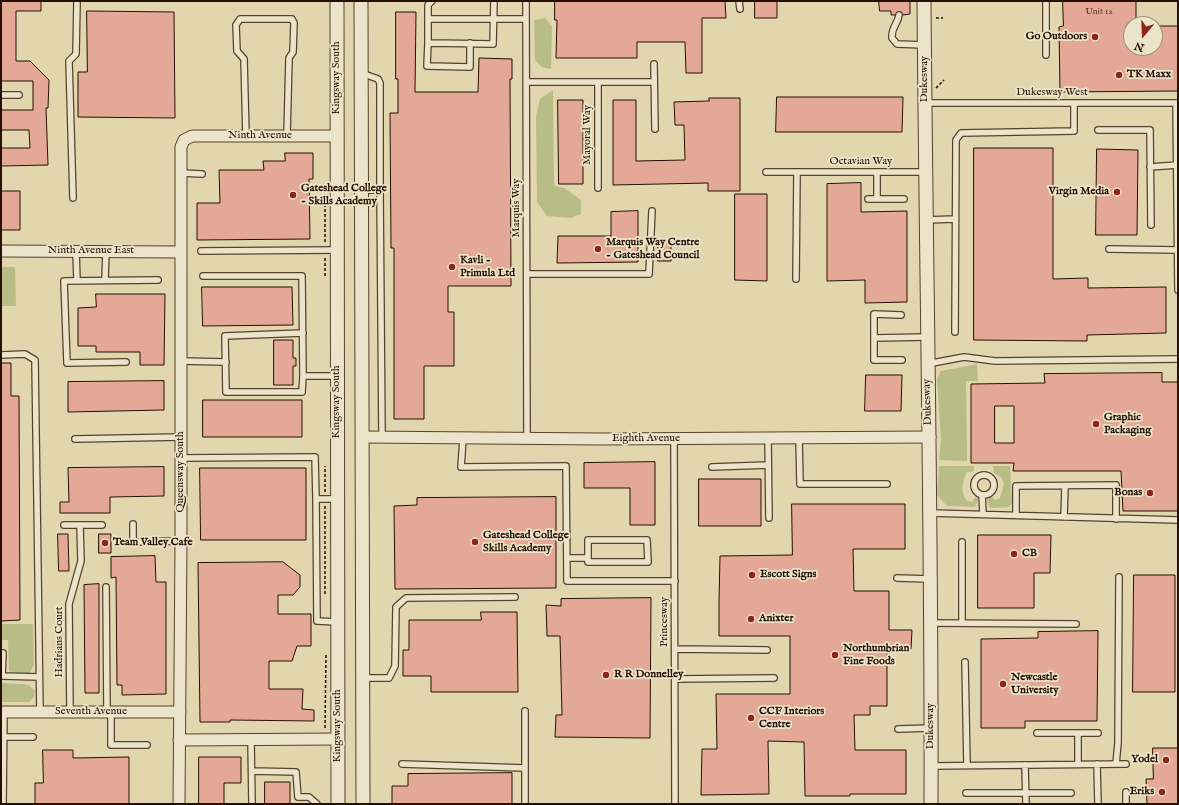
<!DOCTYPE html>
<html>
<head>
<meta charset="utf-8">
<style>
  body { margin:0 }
  #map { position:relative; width:1179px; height:805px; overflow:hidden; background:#e2d6ae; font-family:"IM FELL English",serif }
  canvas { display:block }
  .frame { position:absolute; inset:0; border:2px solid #271002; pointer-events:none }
  .north { position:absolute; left:1123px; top:16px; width:40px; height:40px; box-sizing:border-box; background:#ece4ca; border:1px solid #9d8f7a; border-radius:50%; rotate:199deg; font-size:11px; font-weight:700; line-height:16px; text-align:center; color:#271002 }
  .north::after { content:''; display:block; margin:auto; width:14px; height:18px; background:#8f2418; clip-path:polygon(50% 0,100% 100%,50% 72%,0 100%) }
</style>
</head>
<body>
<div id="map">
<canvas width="1179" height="805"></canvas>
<div class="frame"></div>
<div class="north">N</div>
</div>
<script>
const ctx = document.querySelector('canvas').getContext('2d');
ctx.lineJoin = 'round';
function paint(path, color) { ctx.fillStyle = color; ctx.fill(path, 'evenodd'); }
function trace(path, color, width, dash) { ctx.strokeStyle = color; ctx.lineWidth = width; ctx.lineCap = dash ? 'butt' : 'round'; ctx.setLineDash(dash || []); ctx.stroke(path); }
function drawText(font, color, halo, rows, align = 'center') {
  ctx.font = font + ' "IM FELL English",serif'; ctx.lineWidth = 3.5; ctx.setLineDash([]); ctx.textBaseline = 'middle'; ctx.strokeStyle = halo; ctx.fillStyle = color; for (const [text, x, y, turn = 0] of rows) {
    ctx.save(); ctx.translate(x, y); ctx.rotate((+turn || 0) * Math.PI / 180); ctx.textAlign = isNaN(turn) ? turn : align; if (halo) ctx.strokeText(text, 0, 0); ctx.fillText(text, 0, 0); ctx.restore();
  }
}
paint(new Path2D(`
  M545,18L552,26L551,69L542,67L535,60L534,20Z
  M553,90L554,186L564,188L581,200V214L570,218L547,216L537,202L536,116L540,99Z
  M1,267H15L16,306H1Z
  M977,364L978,381H966L967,461L939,460L941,439L937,379L941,371Z
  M939,466H974V471L967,472C962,482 960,492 967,501L972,502L976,496L979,499L975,507L947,506L937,495Z
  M993,466H1010L1012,503L1009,507L990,508L987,500L991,496L995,500L1000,498L1004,484L1002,478L994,473Z
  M1,624H33L34,664L30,673H14L9,671L8,640H1Z
  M1,683L23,684L29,685L35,691L34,697L29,702H1Z`), '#b8bc87');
const building = new Path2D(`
  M1,1H41V11H16V61H30L49,80L48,108H46L48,165L1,166V148H30L29,130H1V110H33V81H1Z
  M555,1H725L726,18H702V73H686L685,42H637V58H556L557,20H555Z
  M755,1H777V18H755Z
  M879,1H910V14L903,15L899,11L895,15H891V11H880Z
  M1063,1H1136V24H1131V48H1155V26H1178V91L1060,92L1059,27L1063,26Z
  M87,11L174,12L175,118L78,117V72H87Z
  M396,12H416L415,92H478L479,58L512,59V79H510L511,286H448V312H454V366H424V419H394V248H391L390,113H398V79H396Z
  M777,97H903L902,132H776Z
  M709,98H740V191H708V183L613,185V100H636V161L685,160L684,125H675L674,102L709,101Z
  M558,100H583V184H559Z
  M974,148H1053V279L1088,278V288L1166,287V333L1087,335V341L974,340Z
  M1097,149L1138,150L1137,235H1096Z
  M285,153H313V179H309L310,239L197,240V203H220L219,170H264L263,161H285Z
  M861,183V212L907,211V302L865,303V280L827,281V184Z
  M1,191H20V230H1Z
  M735,194H767V281L735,280Z
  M638,211V262L557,263L558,236H611V212Z
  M658,241H671V261H658Z
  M202,287H292L293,325L203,326Z
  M96,294H165L164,365H140V352H96V346H78V308L96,307Z
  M274,340H293V358H296V366H293V385H274Z
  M1,363H11V396H19L20,620L1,621Z
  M1162,373V382H1178V511H1123L1121,471H1013L1014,463H971V384L1045,383L1044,374ZM995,406H1014V443H995Z
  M866,375H902L901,411H865Z
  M164,381V410L68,412V382Z
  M203,400H302V437H203Z
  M655,462V525H630V488H584V463Z
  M164,467V496L110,497V513H60V502H69L68,468Z
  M200,468H306V540H201Z
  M699,479H761V526H699Z
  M556,497V588L395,589L394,506L417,505V498Z
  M792,504H905V549H853L854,591H889V630H912L911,649L887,650V706H870V715H854L855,750H906V794H850V796H805L804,742L768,741L769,794L701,795L702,749H717L716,694H790V636H719V602L720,556L792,555Z
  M58,534H68L69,571H59Z
  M99,534H111V553H99Z
  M978,535H1051L1050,573H1034V608H978Z
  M155,556L156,582H166V694L122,695V685H117L116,577L111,578V557Z
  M283,562L300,575V587L293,595H278V614H311V646H297L292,661H269V689H303L302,709L314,710V721L230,720V722H200L198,563Z
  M1134,575H1175V692H1133Z
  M99,584V693H85L84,585Z
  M651,598L650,738L555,737L556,715H562L560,636H547L546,605L561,606V599Z
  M481,612H517L518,692H431V676H403V650H409V620H481Z
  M1098,631L1097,721H1025V728H981V639L1038,638V632Z
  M1153,748H1178V804H1147L1146,779H1153Z
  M43,750H73V758L129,757V804H35V783H43Z
  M199,757H241V783H224V804H199Z
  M512,773V804H392V786H408V774Z
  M265,782H290V804H265Z`);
paint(building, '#e3a896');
trace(building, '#271002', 1);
const service = new Path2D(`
  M432,1L428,5V43L493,44L494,1
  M526,1L527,439
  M739,1L740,9
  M1046,1V55
  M899,15C898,24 891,27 892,38L897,44L924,45
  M428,19H526
  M428,43L427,66L470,67V43
  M654,64L655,129
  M361,73L378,79L380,83V190
  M527,82H654
  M1,95H19
  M925,103H1178
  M1176,103L1178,290
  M1098,130H1150L1151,225
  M246,136L244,59L237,51L236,25L240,19H292L294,23L293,52L289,58L287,136
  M1150,167L1177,165
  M766,172H926
  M181,173L202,174
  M598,188V82
  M362,190H380L382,437
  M73,198L69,61L76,54L77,1
  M868,199H904
  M877,199V173
  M926,220L955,219
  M1109,249L1178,250
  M76,251L77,281
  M201,251L337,250
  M527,274H649L652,211
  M203,276H302L303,376H337
  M796,279L797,172
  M105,280L106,251
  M901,315L874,314V360H902
  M955,332L956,140L961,133L1074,131V103
  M303,333L225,336L226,392H302L303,376
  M874,338L927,337
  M1,355L25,354L35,360L40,712
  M181,361L226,362
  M126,362L67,363L64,281L158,280
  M927,364L964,357L995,361L1178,359
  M799,438L800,484H887
  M75,439L181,437
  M463,439L461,467L566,466L567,581H675
  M674,439L675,804
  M768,439L769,518
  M181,458L315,457L316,499
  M712,467L768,465
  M974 485a10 10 0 1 1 20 0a10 10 0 1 1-20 0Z
  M982,495L983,514
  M338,499H316L317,621L338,622
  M930,513L1178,520
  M1016,515V486L1116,485V519
  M1064,517L1065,486
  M133,524V542L181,541
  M64,525H102
  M588,540H647L648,562H588Z
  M962,542V622
  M567,558H588
  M897,578L930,579
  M106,587L107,712
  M931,623L1076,624
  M675,649L767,650
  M1,653H3L2,676L39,677
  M965,662L967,765
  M363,678H389L395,666L396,607L406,598L515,597
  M675,679L774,678
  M525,711V804
  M70,712L69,604L81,561L80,525
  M111,712V745H147
  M898,729L931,728
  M1037,733H1098
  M1078,733V764
  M4,737H33
  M251,740L252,804
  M402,764L525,768
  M1097,764L1098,804
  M1116,764L1118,743L1119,577
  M1025,765L1026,804
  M931,766L1126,764
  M252,771L296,772L298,797H309L317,804
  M1126,792V804
  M966,793H1071
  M3,804L4,712`);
const minor = new Path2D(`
  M1,251L180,252
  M363,437L601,439L930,437
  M1,712H180
  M179,740L338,739
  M179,804L181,541V147L184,140L192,136H337`);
const tertiary = new Path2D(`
  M337,1L338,804
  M361,1L363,804
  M924,1C926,269 932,536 931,804`);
trace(service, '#56422d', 8);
trace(minor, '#56422d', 13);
trace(tertiary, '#56422d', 15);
trace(new Path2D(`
  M936,18H943
  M936,88L944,80
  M325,242V188
  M325,258V278
  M325,492V466
  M325,506V594
  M325,728L326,654`), '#271002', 1.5, [3, 2]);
trace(service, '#ece4ca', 5.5);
trace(minor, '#ece4ca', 11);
trace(tertiary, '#ece4ca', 13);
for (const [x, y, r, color] of [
  [1095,37,4,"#8f2418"],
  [1119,75,4,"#8f2418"],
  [1117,192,4,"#8f2418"],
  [293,195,4,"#8f2418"],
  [598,249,4,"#8f2418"],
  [452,267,4,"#8f2418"],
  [1096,424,4,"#8f2418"],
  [1150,493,4,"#8f2418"],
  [475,542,4,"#8f2418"],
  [105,543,4,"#8f2418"],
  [1014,554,4,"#8f2418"],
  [752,575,4,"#8f2418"],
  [751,619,4,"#8f2418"],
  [835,655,4,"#8f2418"],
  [606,675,4,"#8f2418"],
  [1003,684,4,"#8f2418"],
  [751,718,4,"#8f2418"],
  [1166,760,4,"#8f2418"],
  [1162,792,4,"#8f2418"]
]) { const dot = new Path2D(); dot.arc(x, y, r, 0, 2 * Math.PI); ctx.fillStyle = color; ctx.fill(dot); trace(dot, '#ece4ca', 1.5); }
drawText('9px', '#563627', null, [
  ["Unit 12",1099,12]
]);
drawText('bold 11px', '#271002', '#ece4ca', [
  ["Go Outdoors",1087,37,"right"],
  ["TK Maxx",1127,75],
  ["Gateshead College",301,189],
  ["- Skills Academy",301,202],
  ["Virgin Media",1109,192,"right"],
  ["Marquis Way Centre",606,243],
  ["- Gateshead Council",606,256],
  ["Kavli -",460,261],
  ["Primula Ltd",460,274],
  ["Graphic",1104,418],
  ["Packaging",1104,431],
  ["Bonas",1142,493,"right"],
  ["Gateshead College",483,536],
  ["Skills Academy",483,549],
  ["Team Valley Cafe",113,543],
  ["CB",1022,554],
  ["Escott Signs",760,575],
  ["Anixter",759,619],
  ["Northumbrian",843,649],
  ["Fine Foods",843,662],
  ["R R Donnelley",614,675],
  ["Newcastle",1011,678],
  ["University",1011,691],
  ["CCF Interiors",759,712],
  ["Centre",759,725],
  ["Yodel",1158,760,"right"],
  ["Eriks",1154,792,"right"]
], 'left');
drawText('11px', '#271002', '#ece4ca', [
  ["Kingsway South",337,78,-90],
  ["Dukesway",925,79,-90],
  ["Dukesway West",1052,93],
  ["Mayoral Way",588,135,-90],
  ["Ninth Avenue",260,136],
  ["Octavian Way",861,162],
  ["Marquis Way",517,208,-90],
  ["Ninth Avenue East",91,251],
  ["Kingsway South",337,402,-90],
  ["Dukesway",928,402,-92],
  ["Eighth Avenue",646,439],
  ["Queensway South",181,472,-90],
  ["Princesway",665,622,-90],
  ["Hadrians Court",60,642,-90],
  ["Seventh Avenue",91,712],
  ["Kingsway South",338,726,-90],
  ["Dukesway",931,726,-90]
]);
</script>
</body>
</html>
